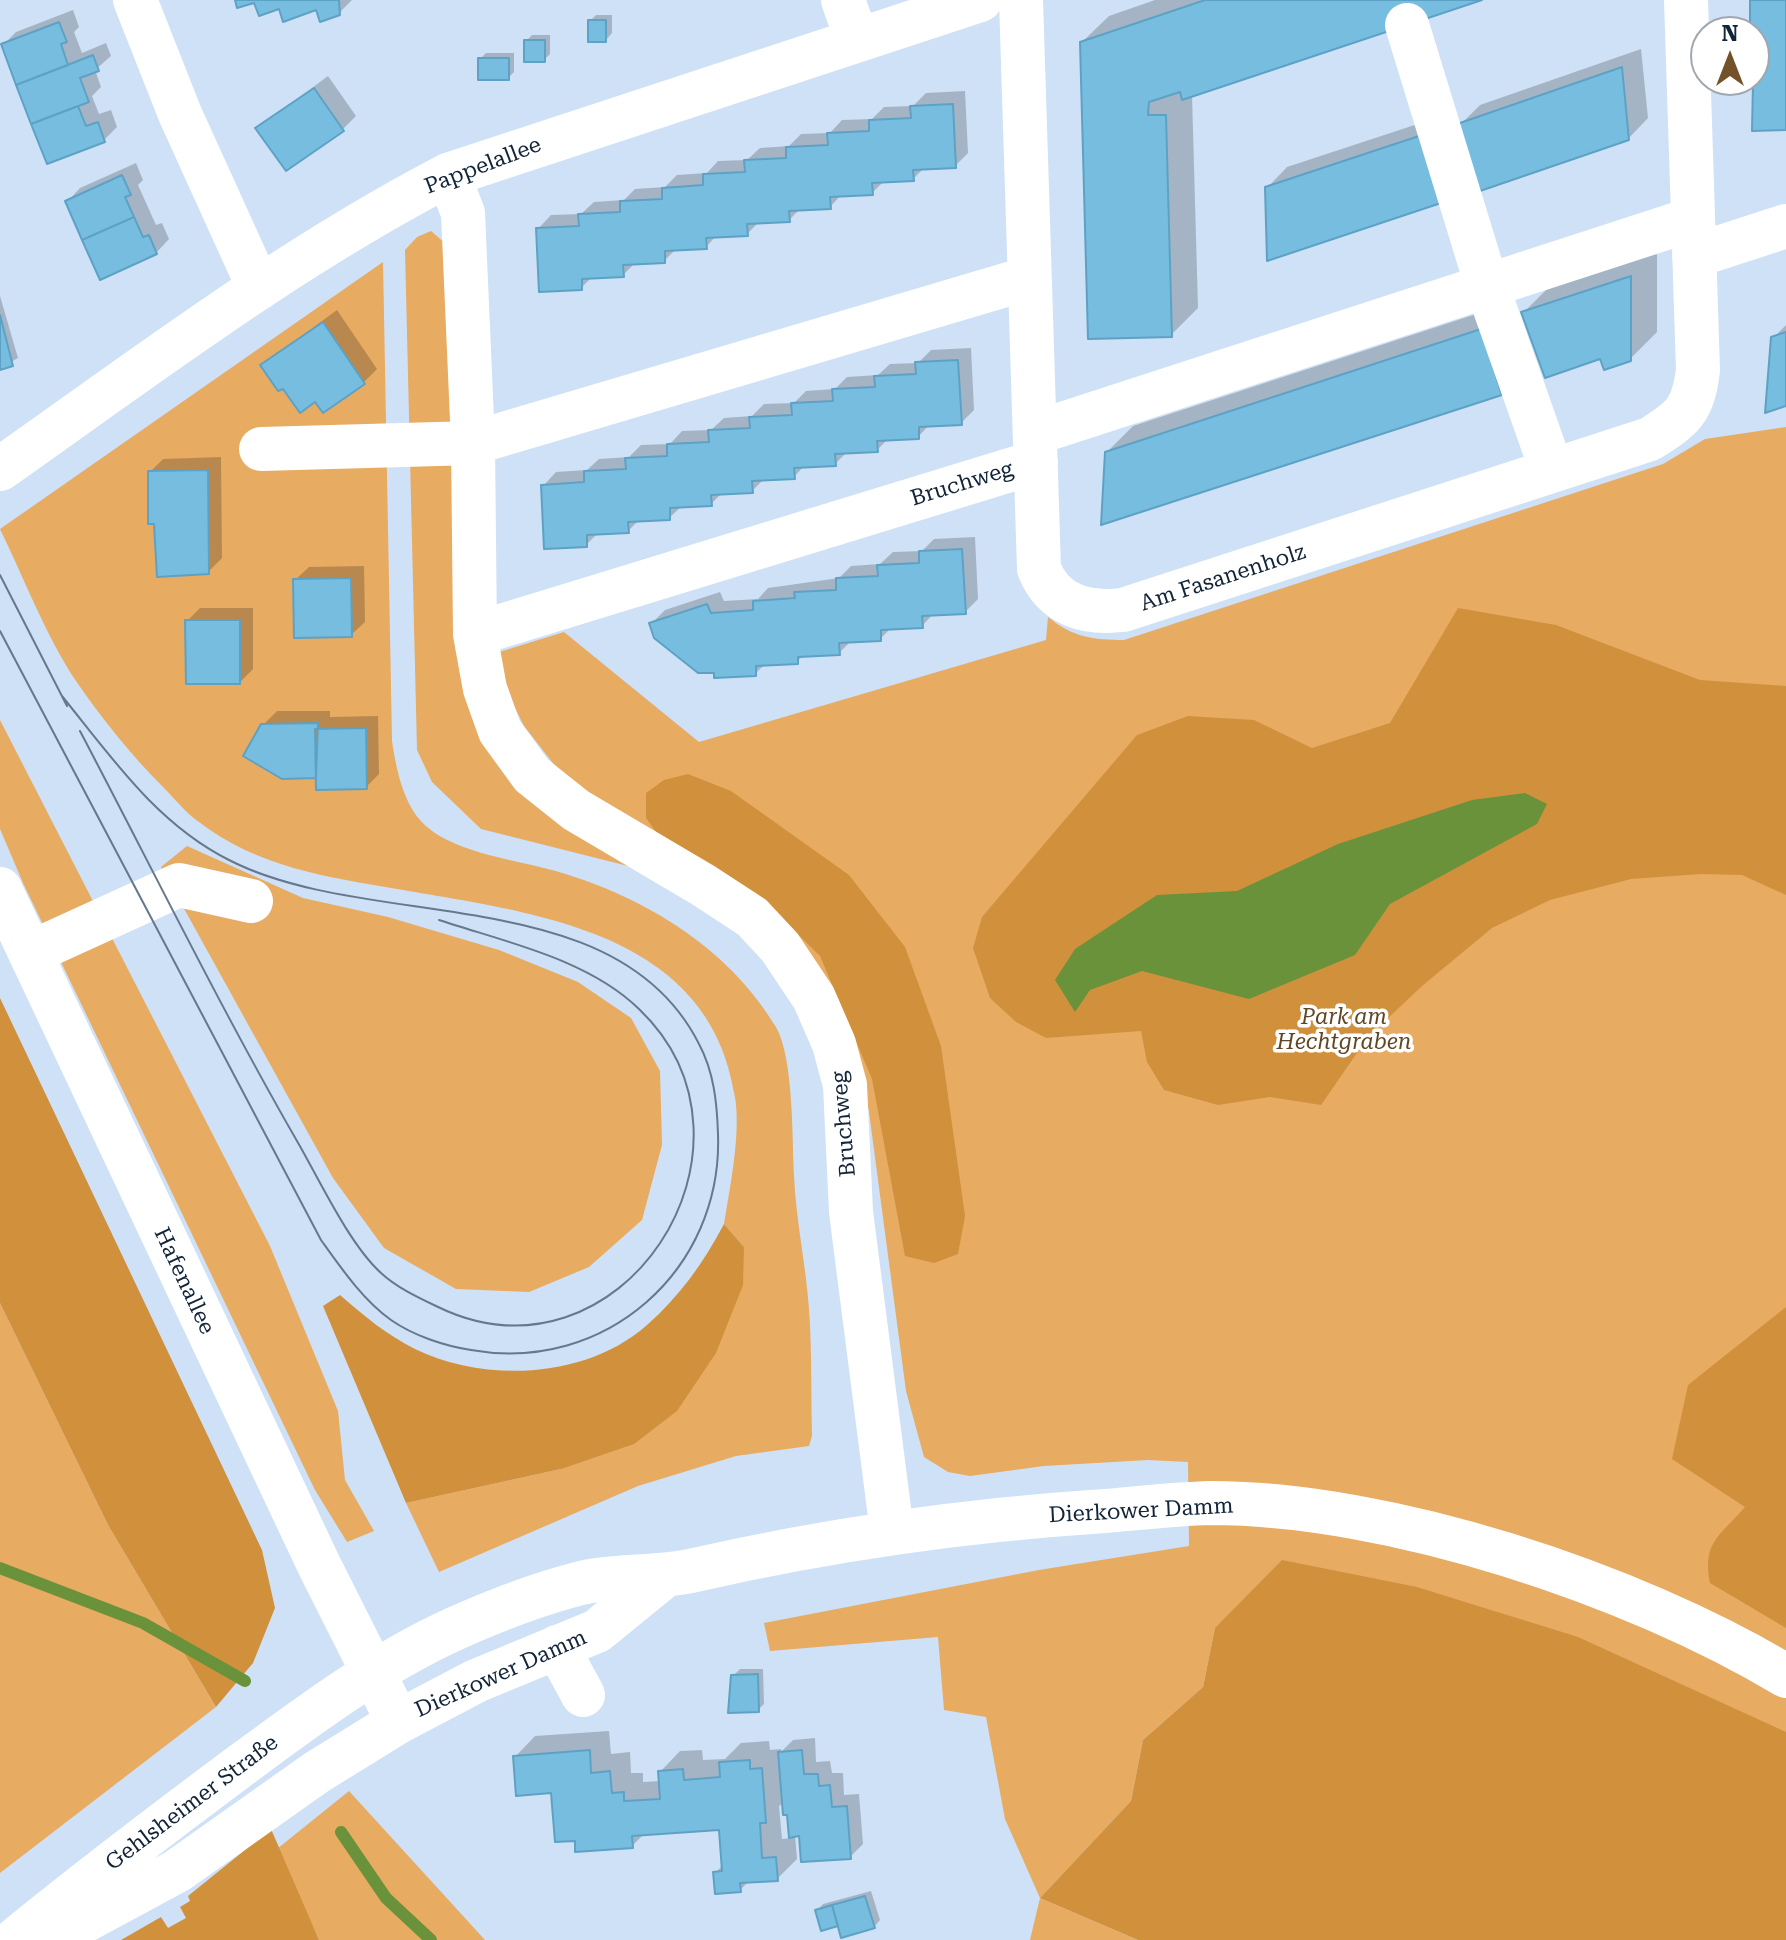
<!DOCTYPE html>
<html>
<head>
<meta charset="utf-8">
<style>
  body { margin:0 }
  #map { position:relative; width:1786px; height:1940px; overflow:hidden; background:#cfe1f6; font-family:"Roboto Serif",serif }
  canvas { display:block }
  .north { position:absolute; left:1690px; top:16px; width:80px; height:80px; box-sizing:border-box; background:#fff; border:2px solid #a0a7af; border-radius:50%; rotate:0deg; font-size:22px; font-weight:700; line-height:32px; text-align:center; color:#122437 }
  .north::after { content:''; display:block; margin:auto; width:28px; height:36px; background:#735229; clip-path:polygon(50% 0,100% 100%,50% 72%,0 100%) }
</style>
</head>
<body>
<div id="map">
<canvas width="1786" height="1940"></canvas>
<div class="north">N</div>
</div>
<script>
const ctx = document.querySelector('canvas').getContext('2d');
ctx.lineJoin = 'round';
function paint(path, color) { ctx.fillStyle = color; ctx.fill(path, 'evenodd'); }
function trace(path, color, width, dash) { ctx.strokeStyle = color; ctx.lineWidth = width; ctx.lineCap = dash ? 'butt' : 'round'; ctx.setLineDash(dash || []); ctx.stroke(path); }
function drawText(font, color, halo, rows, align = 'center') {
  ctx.font = font + ' "Roboto Serif",serif'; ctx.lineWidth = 7; ctx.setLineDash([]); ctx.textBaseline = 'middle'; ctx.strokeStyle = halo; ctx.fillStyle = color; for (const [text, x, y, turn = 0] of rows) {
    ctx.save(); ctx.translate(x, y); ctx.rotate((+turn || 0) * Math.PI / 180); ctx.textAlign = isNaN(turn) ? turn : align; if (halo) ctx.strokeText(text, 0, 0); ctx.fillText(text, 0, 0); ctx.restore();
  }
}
paint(new Path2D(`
  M431,231L447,245L466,677L636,868L481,829L432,782L417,750L405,250L417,237Z
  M383,262L392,741C396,767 402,799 420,820C446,851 511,859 548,869C638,893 727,945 776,1027C794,1059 792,1139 794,1176C796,1221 806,1265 809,1309C812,1351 811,1394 812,1436L809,1446L736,1456L638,1486L439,1572L406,1503L561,1469L744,1247L724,1224C730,1187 741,1134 735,1097C710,930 533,913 397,889C327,877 257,867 199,822C186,813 175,799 164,788C132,756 102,719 76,681C47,638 23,576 0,529Z
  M1786,427V1740L1215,1628L1203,1687L1143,1740L1131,1801L1040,1898L1138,1940H1030L1040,1898L1005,1819L986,1717L944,1710L938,1637L770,1651L764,1623L1039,1570L1189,1546L1188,1462L1148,1460L1044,1466L970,1476L948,1472L924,1457L906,1391L869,1112L856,1051L830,990L563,776L524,726L510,698L496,653L564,632L699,742L1046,640L1048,617C1072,637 1093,640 1124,640L1663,464L1705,439Z
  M0,720L270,1246L338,1411L345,1480L374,1531L347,1542L315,1490L23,883L0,829Z
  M187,846L303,898L388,917L499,950L578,982L631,1018L660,1071L662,1145L642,1220L589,1267L529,1292L456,1289L384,1248L333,1178L161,867Z
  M0,1303L108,1525L216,1707L0,1873Z
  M349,1791L485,1940H319L277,1849Z`), '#e7ab62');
paint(new Path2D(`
  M1458,608L1556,625L1700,680L1786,686V895L1742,875L1701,874L1631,879L1550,900L1492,928L1422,986L1368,1037L1321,1105L1270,1097L1218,1105L1164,1090L1147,1062L1141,1031L1046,1038L1016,1022L990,998L973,948L982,917L1137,735L1188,716L1254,720L1312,748L1390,723Z
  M688,774L731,791L849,875L905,947L941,1046L965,1216L958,1254L934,1263L905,1256L872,1079L820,956L756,893L659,836L646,818V793L664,780Z
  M0,998L262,1550L275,1608L253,1663L216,1707L108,1525L0,1303Z
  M724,1224L744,1247L743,1285L716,1353L677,1411L634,1444L561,1469L406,1503L323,1306L340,1295C364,1316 387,1335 415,1349C485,1383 586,1379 647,1325C680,1296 704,1262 724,1224Z
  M1786,1307V1628L1710,1583C1702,1542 1720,1536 1745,1507L1672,1459L1688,1385Z
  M1282,1560L1417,1587L1578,1637L1786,1732V1940H1138L1040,1898L1131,1801L1143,1740L1203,1687L1215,1628Z
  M271,1829L319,1940H121L161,1917L168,1928L186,1918L180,1907L190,1901L188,1896Z`), '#d1913c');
paint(new Path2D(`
  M1525,793L1547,804L1537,824L1390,904L1355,955L1249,999L1142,971L1090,990L1075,1012L1055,980L1075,949L1157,895L1237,891L1338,844L1472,800Z`), '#69923b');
paint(new Path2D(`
  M237,0H352L339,13Z
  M1155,0H1476L1192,95L1198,308L1171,335L1082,42L1109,16Z
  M73,10L79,27L74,32L82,53L106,43L111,56L95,70L101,87L92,96L99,114L111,110L117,127L104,140L48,162L3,45L16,32Z
  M596,15H612V33L606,40L590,21Z
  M532,35H550V54L544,60L526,41Z
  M1641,49L1648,118L1628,139L1460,125L1480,105Z
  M486,53H514V72L508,78L480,59Z
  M328,76L356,116L343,129L258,128Z
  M965,91L968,153L955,166L924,168L913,179L884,181L872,193L842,194L830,207L801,208L789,220L759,222L747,234L717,235L706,247L677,248L664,261L636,262L623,275L593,276L581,288L538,229L551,215L581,214L594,202L624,200L635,189L665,187L677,175L707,173L718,161L747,160L760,148L789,146L801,134L830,133L842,120L872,119L884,107L913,106L926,93Z
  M1439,117L1460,181L1267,188L1287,167Z
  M136,163L143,180L138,185L156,225L162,223L169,239L156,253L67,202L80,188Z
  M1657,251V332L1630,359L1601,357L1523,313L1550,286Z
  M0,296L18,358L0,368Z
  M1507,304L1528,367L1107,452L1133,426Z
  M337,310L377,369L364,382L316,400L283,386L262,365Z
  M1786,325V404L1773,338Z
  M971,348L974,410L961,423L930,424L918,437L889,438L877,450L847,452L835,464L805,465L794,477L765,478L752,491L722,493L711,504L682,506L669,518L640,519L628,531L598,533L586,545L543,486L556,472L587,470L599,459L629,457L641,445L670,444L682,431L711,430L724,418L752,416L764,404L794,403L806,391L835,389L847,377L878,375L890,364L918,363L931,350Z
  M221,457L222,558L208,572L156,522L150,472L163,459Z
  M975,537L978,599L965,612L934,613L922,626L892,627L880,639L851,641L839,653L804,654L797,662L766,663L755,674L716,670L652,623L665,610L720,592L724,601L758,599L768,588L839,578L851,566L880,564L893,552L922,551L934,539Z
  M364,566L365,622L351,635L295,580L309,567Z
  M200,608H253V669L240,682L187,621Z
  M277,711H330V717L378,716L379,774L366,787L318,776L263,725Z
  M740,1669H763L764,1704L758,1710L733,1676Z
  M609,1731L611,1754L630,1752L631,1773H643V1782L661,1781L660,1772L680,1751L702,1750L703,1760L725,1759L741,1743L769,1741L770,1750L781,1749V1752L793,1740L815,1738L816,1762L830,1761L832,1773H843L844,1795L859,1794L863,1844L850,1857L801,1834L795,1835L797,1859L777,1879L749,1881L740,1890L715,1873L724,1864L721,1828L645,1833L632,1846L577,1839L553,1791L515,1757L535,1736ZM784,1802L789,1813L791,1838L782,1839L779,1806Z
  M871,1891L880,1920L874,1927L840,1924L817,1911L823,1904Z`), '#0003');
trace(new Path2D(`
  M0,1568L143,1623L245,1681
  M341,1832L386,1898L431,1940`), '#69923b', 12);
const building = new Path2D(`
  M235,0H339L340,15L320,22L316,10L283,22L279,9L259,16L254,3L237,8Z
  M1205,0H1482L1182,100L1180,92L1149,102L1148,115H1166L1172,337L1088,339L1080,42Z
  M1750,0H1786V130L1752,131L1754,32H1750Z
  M588,20H606V42H588Z
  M59,22L67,42L61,44L68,65L16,85L1,44Z
  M524,40H545V62H524Z
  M93,55L99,71L80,78L89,102L31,124L16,85Z
  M478,58H509V80H478Z
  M1622,67L1629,140L1480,191L1457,124Z
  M314,88L344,131L286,171L255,128Z
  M953,104L956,168L913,170L914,181L872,183L873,195L830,197L831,209L789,211L790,222L747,224L748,236L706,238L707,249L665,251V263L623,265L624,277L582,279V290L539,292L536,228L579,226L578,214L620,212V201L662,199V188L703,185V174L745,172L744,160L786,158V147L828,145L827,133L869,131V120L911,118L910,106Z
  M78,106L86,126L98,122L105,142L47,164L31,124Z
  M1419,136L1441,203L1267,261L1265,187Z
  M122,175L131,195L125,197L134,217L82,240L65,201Z
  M134,217L143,237L149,235L157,254L100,280L82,240Z
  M1631,276V361L1604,370L1600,359L1545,378L1521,312Z
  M0,315L13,366L0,370Z
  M323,322L365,384L323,413L315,402L300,413L283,389L278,391L260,365Z
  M1481,329L1502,395L1101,525L1105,452Z
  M1786,332V406L1765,413L1771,337Z
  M958,360L962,425L919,427V439L877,441L878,452L835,454L836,466L794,468L795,479L752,481L753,493L711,495L712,506L670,508V520L628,522L629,533L587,535V547L544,549L541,485L584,482V471L626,469L625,458L667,456V444L709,442L708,430L750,428L749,417L792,415L791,403L833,401L832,389L875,387L874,376L916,374L915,362Z
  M208,470L209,574L157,577L154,524H148V471Z
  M962,549L966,614L922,616L923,628L881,630V641L839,643L840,655L798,657V664L756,666V676L714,678V673H698L654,638L649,623L707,604L711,613L753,610V601L795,598L794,592L836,590V578L878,576L877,565L919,563V551Z
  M351,578L352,637L294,638L293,579Z
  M185,620H240V684H186Z
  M318,723L316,778L282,779L243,756L261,724Z
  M366,728L367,789L316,790L315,729Z
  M758,1674L759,1712L728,1713L731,1675Z
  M590,1750L591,1773L610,1771L612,1793L624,1792V1801L660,1799L658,1771L683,1769L684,1780L720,1777L719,1762L750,1760V1769L762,1768L766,1823H760L762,1858L776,1857L778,1881L740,1883L741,1892L715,1894L713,1872L722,1871L719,1830L632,1836L633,1848L575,1852V1841L555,1842L551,1793L516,1796L513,1756Z
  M802,1750L804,1774H818L819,1786L830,1785L832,1807L847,1806L851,1859L801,1862L799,1836L789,1838L787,1815H783L778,1752Z
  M865,1896L875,1928L841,1938L832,1905Z
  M832,1905L838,1926L821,1931L815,1910Z`);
paint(building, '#77bddf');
trace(building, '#5da2c4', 2);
trace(new Path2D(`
  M135,0L180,114L259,288
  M843,0L857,40
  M1021,0L1039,569C1054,606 1086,614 1123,610L1650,439C1683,418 1693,411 1698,370L1686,0
  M1407,25L1487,286L1552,471
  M448,175L463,213L473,443L475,634L485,689L500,731L532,775L576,810L703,885L752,917L780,947L814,998L834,1044L845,1085L851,1212L892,1532
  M1694,256L1786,226
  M1035,433L1693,219
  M261,449L473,443L1029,278
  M0,469C146,366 290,257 448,175L980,0
  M475,634L1036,462
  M0,889L319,1565L398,1722
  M30,953L179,885L251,901
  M557,1647L583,1695
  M15,1940C87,1881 161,1825 236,1769C305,1718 375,1665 454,1629C494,1611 538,1594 581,1583C618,1574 658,1579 695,1570C831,1539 966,1520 1105,1511C1140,1508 1175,1504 1210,1503C1390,1503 1633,1584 1786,1676
  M49,1940L177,1871L317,1772L398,1722L476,1681L597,1631L662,1578`), '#fff', 44);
trace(new Path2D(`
  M0,575L67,706
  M0,631L321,1240C341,1268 363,1300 391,1320C414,1336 445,1346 471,1350C605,1374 723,1270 718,1134C717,1103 714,1072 699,1044C616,879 371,933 229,860C157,824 112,758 62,696
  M80,731C152,868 220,1007 297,1141C319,1179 349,1244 381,1273C396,1287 417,1297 436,1306C620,1397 782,1146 639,1009C588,959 505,942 439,920`), '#66788c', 2);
drawText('22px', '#122437', '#fff', [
  ["Pappelallee",483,166,-21],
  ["Bruchweg",962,484,-17],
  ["Am Fasanenholz",1223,578,-18],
  ["Bruchweg",844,1124,-95],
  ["Hafenallee",184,1281,65],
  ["Dierkower Damm",1141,1511,-3],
  ["Dierkower Damm",501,1674,-24],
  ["Gehlsheimer Straße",192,1803,-37]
]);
drawText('italic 22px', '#624624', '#fff', [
  ["Park am",1344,1018],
  ["Hechtgraben",1344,1043]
]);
</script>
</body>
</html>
